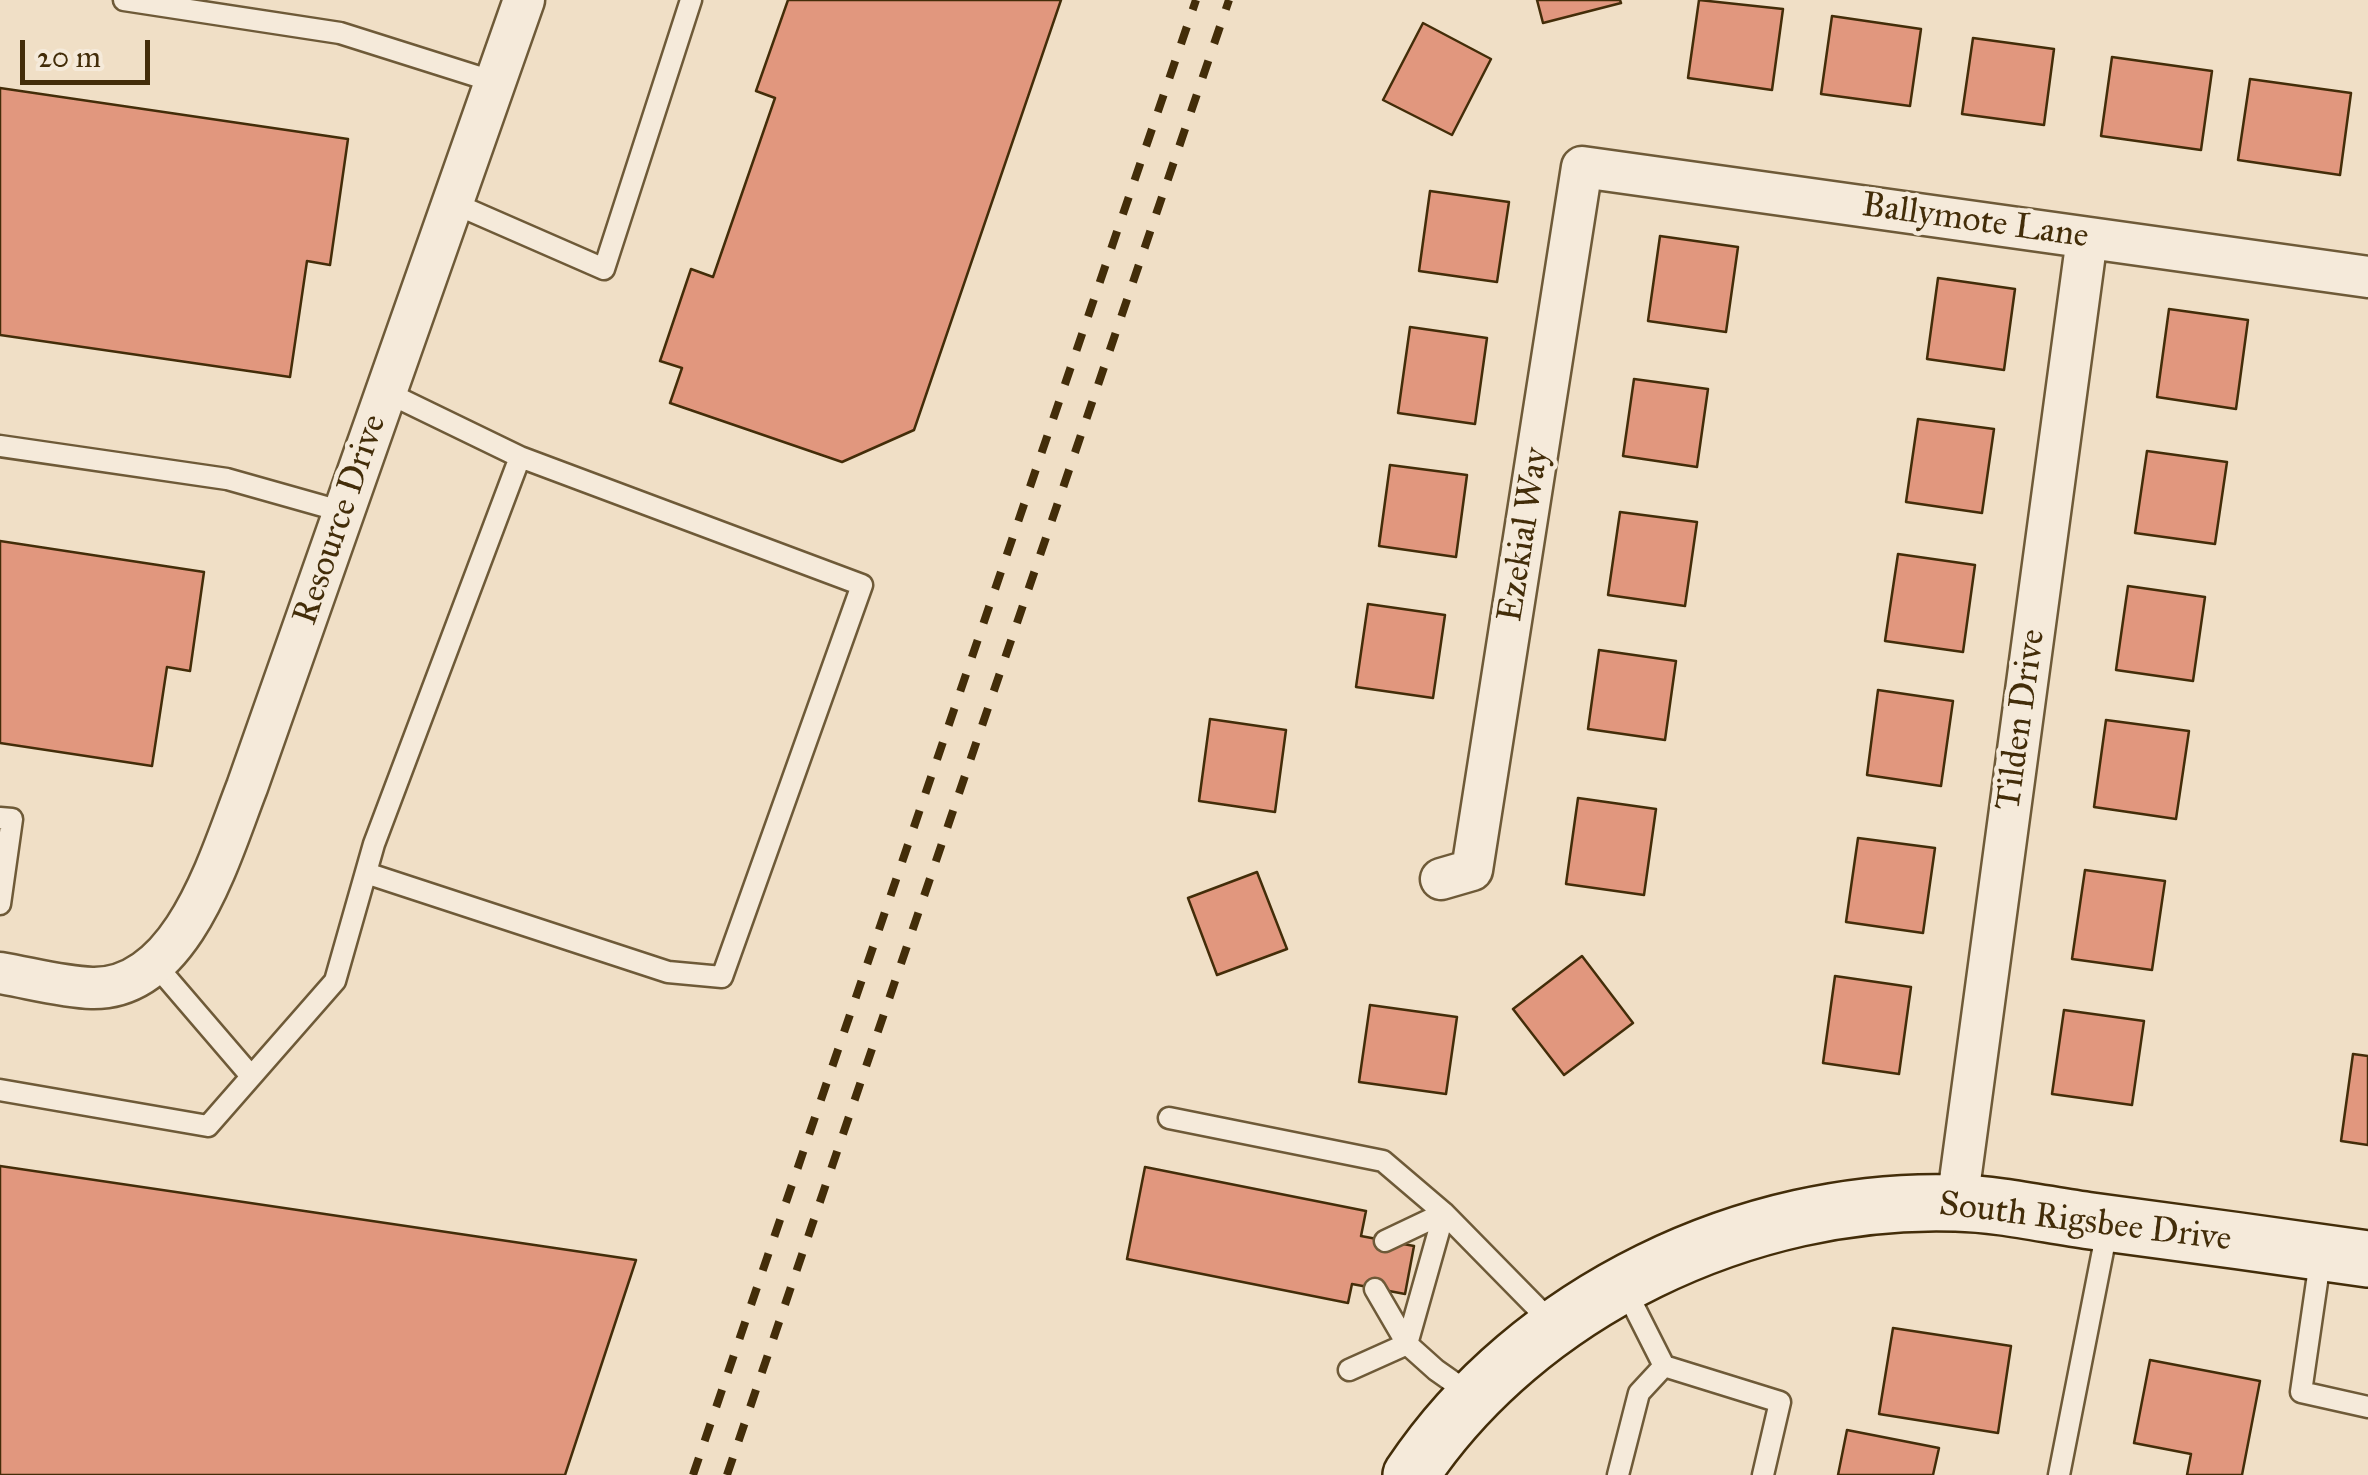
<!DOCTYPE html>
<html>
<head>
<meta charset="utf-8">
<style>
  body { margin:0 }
  #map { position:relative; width:2368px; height:1475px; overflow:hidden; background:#f0dfc6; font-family:"IM FELL Great Primer",serif }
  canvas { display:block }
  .scale { position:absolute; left:20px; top:40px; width:130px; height:45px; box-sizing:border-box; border:5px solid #432d09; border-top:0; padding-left:12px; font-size:30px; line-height:35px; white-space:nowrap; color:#432d09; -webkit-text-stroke:8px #f5eada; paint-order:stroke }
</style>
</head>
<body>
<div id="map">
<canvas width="2368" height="1475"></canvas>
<div class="scale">20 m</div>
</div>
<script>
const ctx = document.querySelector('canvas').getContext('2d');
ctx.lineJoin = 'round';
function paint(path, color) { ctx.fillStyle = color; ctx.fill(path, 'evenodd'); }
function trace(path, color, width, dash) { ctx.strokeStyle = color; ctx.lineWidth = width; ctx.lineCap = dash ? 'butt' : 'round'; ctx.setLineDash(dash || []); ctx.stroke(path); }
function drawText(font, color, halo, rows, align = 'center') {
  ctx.font = font + ' "IM FELL Great Primer",serif'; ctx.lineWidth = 9; ctx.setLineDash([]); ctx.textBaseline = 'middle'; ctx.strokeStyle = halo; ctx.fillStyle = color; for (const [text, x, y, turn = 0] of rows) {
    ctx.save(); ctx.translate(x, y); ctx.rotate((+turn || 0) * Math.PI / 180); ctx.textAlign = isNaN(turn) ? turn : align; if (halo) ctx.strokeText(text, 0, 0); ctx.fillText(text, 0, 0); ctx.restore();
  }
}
const building = new Path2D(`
  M788,0H1061L914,430L842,462L670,403L682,368L660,361L691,269L713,277L775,98L756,91Z
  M1537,0H1620L1621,3L1543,23Z
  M1699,0L1783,9L1772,90L1688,78Z
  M1832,16L1921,29L1910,106L1821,94Z
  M1423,23L1491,59L1452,135L1383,100Z
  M1973,38L2054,49L2044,125L1962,114Z
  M2112,57L2212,71L2201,150L2101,136Z
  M2250,79L2351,93L2340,175L2238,160Z
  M0,88L348,139L330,265L307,261L290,377L0,335Z
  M1430,191L1509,202L1497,282L1419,271Z
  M1660,236L1738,247L1726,332L1648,321Z
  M1938,278L2015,289L2004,370L1927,359Z
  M2169,309L2248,320L2236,409L2157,397Z
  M1410,327L1487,338L1475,424L1398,413Z
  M1634,379L1708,389L1697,467L1623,456Z
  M1918,419L1994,429L1982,513L1906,502Z
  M2147,451L2227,462L2215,544L2135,533Z
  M1390,465L1467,475L1456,557L1379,546Z
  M1620,512L1697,522L1685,606L1608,595Z
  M0,541L204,572L190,671L167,667L152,766L0,743Z
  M1898,554L1975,565L1963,652L1885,641Z
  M2128,586L2205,597L2193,681L2116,670Z
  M1368,604L1445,615L1433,698L1356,687Z
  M1599,650L1676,661L1665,740L1588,729Z
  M1878,690L1953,701L1941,786L1867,775Z
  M1210,719L1286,730L1275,812L1199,801Z
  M2106,720L2189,731L2176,819L2094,807Z
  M1578,798L1656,809L1644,895L1566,884Z
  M1858,838L1935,848L1923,933L1846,922Z
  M2085,870L2165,881L2152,970L2072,959Z
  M1257,872L1287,949L1217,975L1188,898Z
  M1582,956L1633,1023L1564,1075L1513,1009Z
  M1835,976L1911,987L1899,1074L1823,1063Z
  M1370,1005L1457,1017L1446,1094L1359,1082Z
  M2064,1010L2144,1021L2132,1105L2052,1094Z
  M2353,1054L2368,1056V1145L2341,1141Z
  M0,1166L636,1260L565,1475H0Z
  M1145,1167L1366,1211L1361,1236L1414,1246L1405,1294L1352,1284L1348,1303L1127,1259Z
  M1893,1328L2011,1346L1998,1433L1879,1414Z
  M2150,1360L2260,1381L2242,1475H2187L2191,1454L2134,1443Z
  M1847,1430L1939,1448L1933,1475H1838Z`);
paint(building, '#e1977e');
trace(building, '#432d09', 2.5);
const lane = new Path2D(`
  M124,0L340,33L495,82
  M453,203L604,269L691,0
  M0,446L227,479L344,512
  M0,818L12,819L0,904
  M366,873L668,972L722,977L862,585L520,457
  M154,963L251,1076
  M0,1090L208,1126L335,981L374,844L520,457L386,392
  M1169,1118L1383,1161L1444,1213L1555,1326
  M1385,1241L1444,1213
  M2321,1254L2301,1392L2368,1407
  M1624,1287L1664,1366L1780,1402L1763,1475
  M1375,1289L1407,1344L1436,1370L1473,1396
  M1349,1370L1407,1344L1444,1213
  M1618,1475L1639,1393L1664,1366
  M2059,1475L2108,1225`);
const street = new Path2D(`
  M1441,879L1472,870L1582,167L2368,277
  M0,973C30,978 62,987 92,988C183,990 220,856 247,787L524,0
  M1957,1203L2087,238`);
const secondary = new Path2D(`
  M1411,1475C1527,1301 1748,1196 1956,1203C2001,1204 2047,1215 2091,1221C2183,1233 2276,1246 2368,1259`);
trace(lane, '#6e5a38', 25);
trace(street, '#6e5a38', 45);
trace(secondary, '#432d09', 60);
trace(lane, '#f5eada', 20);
trace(street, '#f5eada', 40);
trace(secondary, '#f5eada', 55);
trace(new Path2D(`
  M693,1475L1196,0
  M727,1475L1229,0`), '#432d09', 8, [18, 18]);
drawText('35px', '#432d09', '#f5eada', [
  ["Ballymote Lane",1975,222,8],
  ["Resource Drive",341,520,-71],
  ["Ezekial Way",1525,535,-81],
  ["Tilden Drive",2022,720,-82],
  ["South Rigsbee Drive",2085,1223,7]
]);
</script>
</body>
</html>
